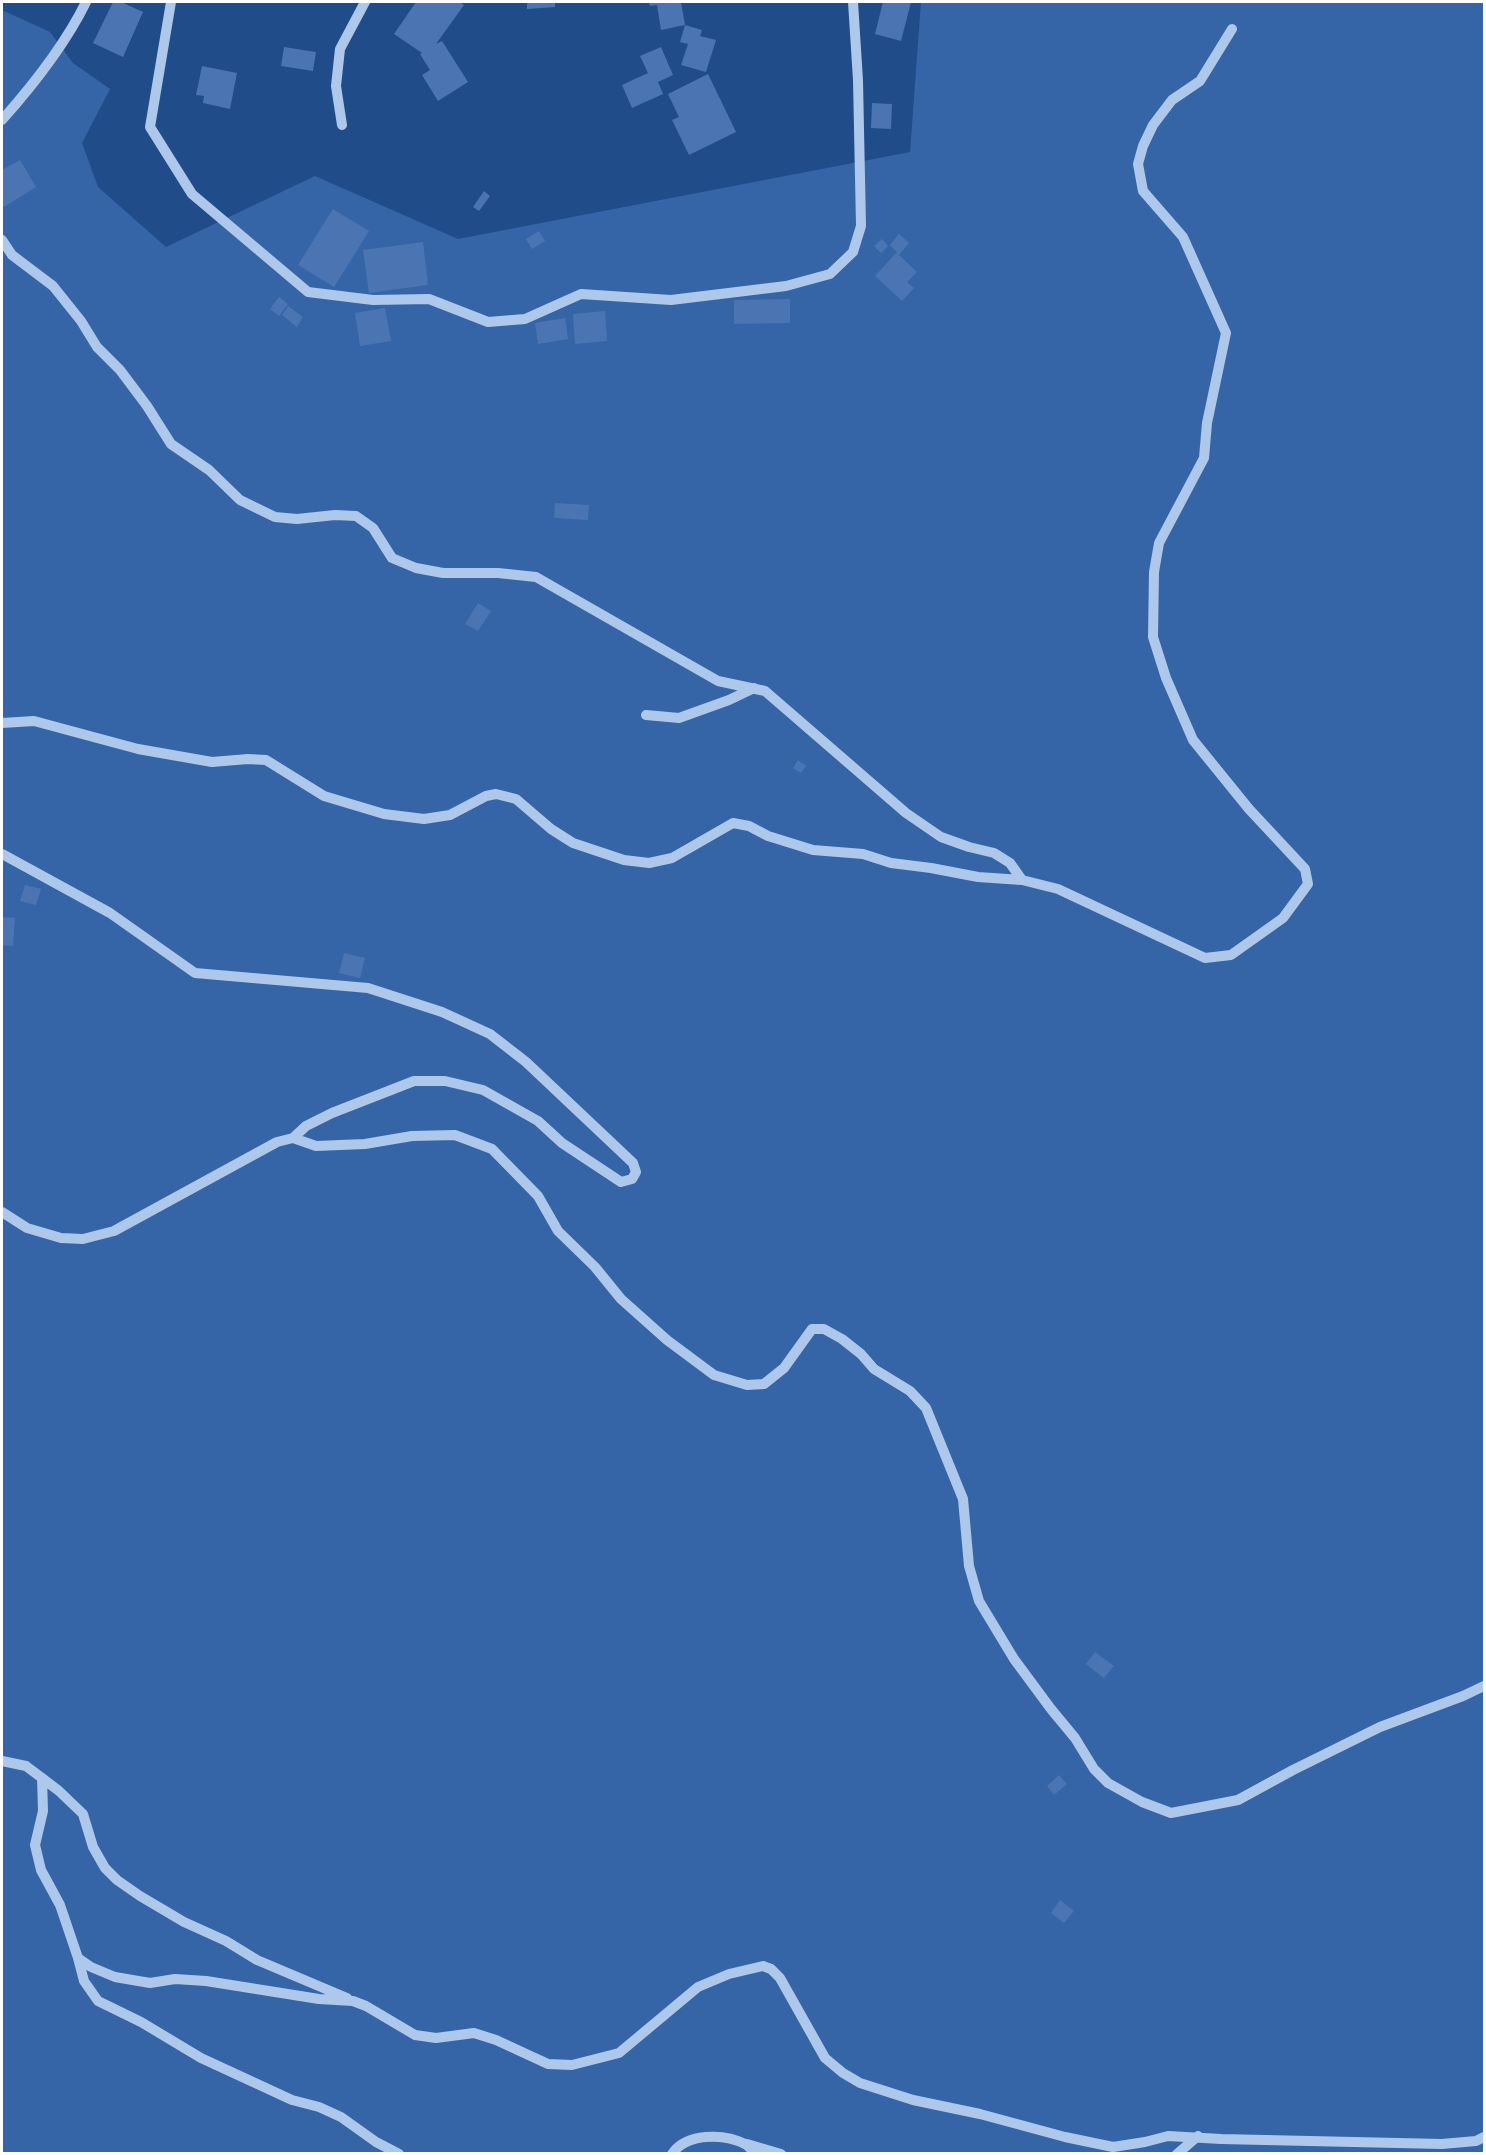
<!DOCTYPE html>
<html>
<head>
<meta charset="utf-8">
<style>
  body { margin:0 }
  #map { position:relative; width:1486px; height:2155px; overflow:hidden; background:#214c8a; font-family:"Asap Condensed",sans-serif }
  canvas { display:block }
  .frame { position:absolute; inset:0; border:3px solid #fff; pointer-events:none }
</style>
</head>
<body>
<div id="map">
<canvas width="1486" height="2155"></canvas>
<div class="frame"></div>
</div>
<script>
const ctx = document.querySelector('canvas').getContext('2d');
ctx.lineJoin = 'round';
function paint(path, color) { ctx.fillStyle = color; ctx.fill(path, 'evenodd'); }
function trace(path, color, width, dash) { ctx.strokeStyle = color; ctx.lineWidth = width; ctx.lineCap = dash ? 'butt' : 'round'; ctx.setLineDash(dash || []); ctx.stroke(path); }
paint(new Path2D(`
  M921,2H1484V2153L2,2154V10L50,32L73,63L110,89L82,143L98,187L166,247L315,176L458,239L910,152Z`), '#3565a7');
paint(new Path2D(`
  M113,2H121L143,12L123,57L93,43Z
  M416,2H460L464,5L436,44L442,41L468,82L438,101L422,75L430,70L420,54L422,53L394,34Z
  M527,2H555V7L527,9Z
  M649,2H681L685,25L702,30L700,36L716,40L706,72L681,65L688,44L680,42L685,25L661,30L657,5L650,6Z
  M883,2H911L901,41L875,34Z
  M284,47L316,52L313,71L281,66Z
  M661,47L673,75L658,82L663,94L632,108L622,85L648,73L640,56Z
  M202,66L237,73L230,109L203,103L204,96L196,95Z
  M708,74L736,132L689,155L672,120L679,117L668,94Z
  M872,103L892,104L891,129L871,128Z
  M20,160L36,187L4,207L2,201V170Z
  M484,191L490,196L479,211L473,207Z
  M333,209L369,231L334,287L298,265Z
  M539,231L545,241L532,249L526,239Z
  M899,234L909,243L899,255L917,272L907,282L914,288L902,301L875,276L897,252L890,245Z
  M882,239L888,246L881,253L874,246Z
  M423,242L428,285L369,293L363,250Z
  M279,297L288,304L279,316L270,309Z
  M790,299V323L734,324V300Z
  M288,306L303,317L297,327L282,315Z
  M385,308L391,341L360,346L355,313Z
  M605,311L607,341L575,344L573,314Z
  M565,318L568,339L538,344L535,323Z
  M555,503L589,505L588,520L554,518Z
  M478,603L491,611L478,631L465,624Z
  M798,760L806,766L801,773L793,768Z
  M25,885L41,889L36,905L20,901Z
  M2,917L15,918L13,946L2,945Z
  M344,953L365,958L360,978L339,973Z
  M1095,1652L1114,1666L1104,1678L1086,1664Z
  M1059,1775L1067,1784L1054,1795L1047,1786Z
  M1060,1900L1074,1911L1064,1923L1051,1913Z`), '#4a75b2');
trace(new Path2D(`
  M171,2L150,127L192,194L308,292L373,300L429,299L488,322L525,319L581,294L671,300L786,286L830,274L853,252L861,226L858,80L853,2
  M2,120C34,84 65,45 86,2
  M342,125L336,86L340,49L365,2
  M2,240L12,255L53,286L81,321L97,347L120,370L147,406L171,444L209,470L240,500L275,517L297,519L335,515L356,516L373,528L392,558L416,568L443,573H498L536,577L718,681L765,691L906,813L941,837L969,847L994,853L1010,863L1022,880L1058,889L1205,958L1231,955L1283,918L1308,884L1305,869L1249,809L1193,740L1166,678L1153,637L1154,572L1159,543L1204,458L1207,423L1226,333L1183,237L1143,191L1138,164L1143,146L1153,125L1172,100L1200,81L1232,29
  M646,715L679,718L729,700L754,688
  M2,723L34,721L138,749L212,762L248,759L266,760L324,796L384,814L424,819L450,815L486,796L496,794L516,799L551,829L573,843L624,860L649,863L672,858L733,823L749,826L768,836L813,850L863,854L891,863L931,868L978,877L1022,880
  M2,854L110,913L195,973L368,988L442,1012L490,1034L526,1062L633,1163L636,1172L632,1179L621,1182L562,1143L538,1121L483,1090L445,1081H414L332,1113L306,1126L293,1138
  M2,1212L27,1228L61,1238L83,1239L114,1231L277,1142L293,1138L316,1146L365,1144L412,1136L455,1135L492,1149L538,1196L558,1231L595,1267L621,1299L667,1340L714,1375L747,1385L764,1384L784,1368L812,1329H824L842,1339L861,1354L874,1369L910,1391L926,1408L963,1499L969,1566L979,1601L1014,1659L1051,1709L1075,1738L1094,1769L1108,1783L1142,1802L1171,1813L1238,1800L1293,1770L1380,1727L1463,1696L1484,1686
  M2,1761L26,1766L42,1778L43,1811L35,1845L41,1870L60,1905L78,1958L91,1967L115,1977L150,1983L175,1979L206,1981L319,1999L353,2001L366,2006L415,2035L436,2038L474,2033L496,2040L548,2064L572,2065L619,2053L698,1987L729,1974L763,1966L771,1969L780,1978L825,2058L843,2073L860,2083L913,2100L980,2114L1065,2137L1113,2147L1145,2142L1168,2136L1221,2139L1442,2144L1476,2141L1484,2137
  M42,1778L59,1791L83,1814L93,1847L105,1868L117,1880L140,1896L184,1922L226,1941L257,1960L347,1998
  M78,1958L84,1981L98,2001L141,2022L201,2058L292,2100L319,2107L341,2117L376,2142L399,2154
  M747,2144L781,2154
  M672,2154C686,2133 724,2133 745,2144C749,2146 752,2150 755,2154
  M1177,2154L1198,2136`), '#adc8eb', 10);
</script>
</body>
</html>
